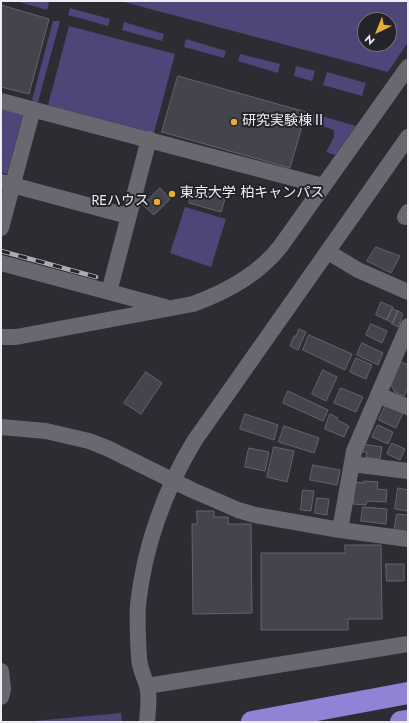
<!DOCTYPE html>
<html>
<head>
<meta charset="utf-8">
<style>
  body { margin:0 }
  #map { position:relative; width:409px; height:723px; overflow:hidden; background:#2d2c33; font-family:Jost,sans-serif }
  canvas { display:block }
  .frame { position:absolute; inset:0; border:2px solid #ededf2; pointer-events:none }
  .north { position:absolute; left:357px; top:12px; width:40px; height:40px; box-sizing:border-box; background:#232329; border:1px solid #747479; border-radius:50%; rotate:223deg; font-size:11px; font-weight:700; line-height:16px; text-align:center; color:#ededf2 }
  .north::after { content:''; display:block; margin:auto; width:14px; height:18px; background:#e6ac36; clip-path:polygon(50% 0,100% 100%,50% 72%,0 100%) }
</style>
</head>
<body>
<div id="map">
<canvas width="409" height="723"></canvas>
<div class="frame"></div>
<div class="north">N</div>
</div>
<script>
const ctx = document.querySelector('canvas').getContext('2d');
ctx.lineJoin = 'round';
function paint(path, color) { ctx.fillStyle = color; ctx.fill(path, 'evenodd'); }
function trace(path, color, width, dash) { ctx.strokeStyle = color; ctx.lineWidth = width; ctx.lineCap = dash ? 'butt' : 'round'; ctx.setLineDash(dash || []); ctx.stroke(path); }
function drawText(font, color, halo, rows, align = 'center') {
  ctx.font = font + ' Jost,"Noto Sans JP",sans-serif'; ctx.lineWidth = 4; ctx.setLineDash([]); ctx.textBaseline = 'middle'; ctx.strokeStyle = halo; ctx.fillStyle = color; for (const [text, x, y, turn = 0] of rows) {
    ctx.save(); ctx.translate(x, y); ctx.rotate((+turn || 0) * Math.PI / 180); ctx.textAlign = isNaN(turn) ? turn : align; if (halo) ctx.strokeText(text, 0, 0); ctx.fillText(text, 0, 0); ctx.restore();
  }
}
paint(new Path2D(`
  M16,1H44L49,2L47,10Z
  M120,1H408V42L388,72ZM365,20H389V44H365Z
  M70,8L110,19L108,26L68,15Z
  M53,21H60L38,102L32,100Z
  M124,22L164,34L162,41L122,30Z
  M69,26L175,54L154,133L48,105Z
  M186,39L226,51L224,58L184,47Z
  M240,54L280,64L278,73L238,61Z
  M296,66L315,71L312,81L294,76Z
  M327,72L366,83L362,96L323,85Z
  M1,108L23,114L7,174L1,172Z
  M308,112L356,126L335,155L326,152L334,137V130L307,121Z
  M185,207L226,219L211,267L170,253Z
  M121,713L122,722H23Z`), '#4e4578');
const building = new Path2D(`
  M1,5L49,19L29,94L1,87Z
  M178,76L306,112L290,168L162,132Z
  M160,188L170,199L154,215L143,205Z
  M193,189L225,199L221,212L189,203Z
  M376,247L400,256L391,273L367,261Z
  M381,302L393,307L387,320L376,315Z
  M392,309L398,311L393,323L387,320Z
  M398,311L403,314L398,327L392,324Z
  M371,324L387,331L382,343L366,335Z
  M299,329L306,332L298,350L290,346L294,336H296Z
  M309,335L352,354L345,370L303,350Z
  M362,343L383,353L378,365L357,355Z
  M356,358L372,365L366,379L350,372Z
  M401,362L408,365V388L404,396L395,392L391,385Z
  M323,370L337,377L326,401L312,394Z
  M146,372L162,383L141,414L124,403Z
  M341,388L363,397L356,412L334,403Z
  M288,391L328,410L323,421L283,403Z
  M385,406L403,413L396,428L379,420Z
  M245,414L278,425L274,440L240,429Z
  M330,414L338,418L337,420L349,426L344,437L325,429Z
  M378,425L393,432L388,444L372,437Z
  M284,426L319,438L314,453L279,442Z
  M392,443L405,449L400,460L387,454Z
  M363,444L382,447L380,459L366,457L367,452H362Z
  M274,447L294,451L287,482L267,477Z
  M249,448L269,452L265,471L245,467Z
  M313,465L340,470L337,485L310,480Z
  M364,481L378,482L377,489L387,490L386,502L367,501L366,505L353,504L355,482L364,483Z
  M398,488L408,490V511L395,509Z
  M303,490L314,491L311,511L301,510Z
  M317,498L329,499L327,515L315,513Z
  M363,507L387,509L386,524L361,521Z
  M197,511H214V517H228V524H251L252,613L193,614L192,524H197Z
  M397,514L408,515V534L394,532Z
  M345,545H381L382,619H348V630H261V553H345Z
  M386,564H404V581H387Z`);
paint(building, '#45444c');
trace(building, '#64636b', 1);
trace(new Path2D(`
  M1,101L323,186
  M1,182L128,216
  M405,217L408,212
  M1,228L33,109
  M328,252L358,270L408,292
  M1,263L165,307
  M109,292L149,139
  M1,337H16L193,304C226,292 258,275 280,247L408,67
  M378,395L408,407
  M1,427L46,431L89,441L107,448L192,490L238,510L255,515L340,530L408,539
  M352,464L408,471
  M340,530L354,451L408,326
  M1,671L3,689L1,697
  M147,686L408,644
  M147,722C148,711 150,697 147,686C144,676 139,667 139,657C138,640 137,622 138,605C144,547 165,489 195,440L408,137`), '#696871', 16);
trace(new Path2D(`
  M252,722L408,693
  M401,722L408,721`), '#9082d4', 22);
const rail = new Path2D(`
  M1,251L96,277`);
trace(rail, '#adacb2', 4.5);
trace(rail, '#232329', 3, [9]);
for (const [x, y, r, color] of [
  [234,122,4,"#e6ac36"],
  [172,194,4,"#e6ac36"],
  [157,202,4,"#e6ac36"]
]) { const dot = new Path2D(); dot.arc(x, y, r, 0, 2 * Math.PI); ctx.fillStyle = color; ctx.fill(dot); trace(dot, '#232329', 1.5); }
drawText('14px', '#ededf2', '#232329', [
  ["研究実験棟Ⅱ",242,122],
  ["東京大学 柏キャンパス",180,194],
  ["REハウス",149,202,"right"]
], 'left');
</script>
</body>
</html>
